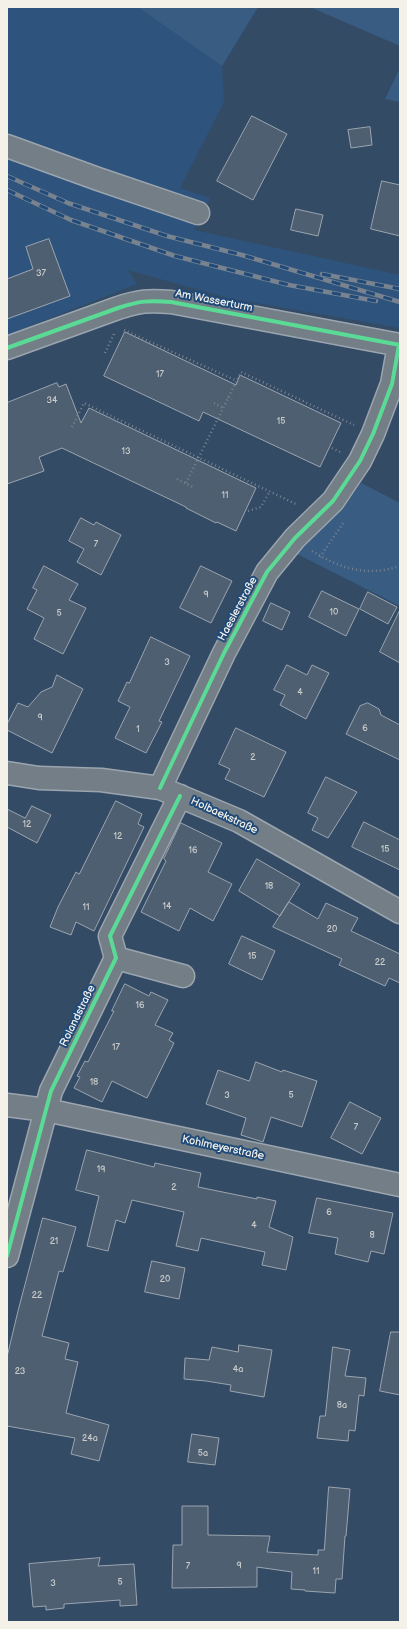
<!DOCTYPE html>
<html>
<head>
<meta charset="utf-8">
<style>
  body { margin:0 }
  #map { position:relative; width:407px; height:1629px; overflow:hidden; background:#344b65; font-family:"Balsamiq Sans",sans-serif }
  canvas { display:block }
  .frame { position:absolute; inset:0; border:8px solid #f4f1e8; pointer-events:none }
</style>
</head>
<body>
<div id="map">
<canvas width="407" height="1629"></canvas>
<div class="frame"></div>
</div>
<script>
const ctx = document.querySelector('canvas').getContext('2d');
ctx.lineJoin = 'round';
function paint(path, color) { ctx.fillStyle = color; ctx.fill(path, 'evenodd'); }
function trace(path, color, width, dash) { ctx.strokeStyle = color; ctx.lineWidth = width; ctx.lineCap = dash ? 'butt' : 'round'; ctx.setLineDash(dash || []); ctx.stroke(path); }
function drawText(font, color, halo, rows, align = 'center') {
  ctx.font = font + ' "Balsamiq Sans",sans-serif'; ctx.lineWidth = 4; ctx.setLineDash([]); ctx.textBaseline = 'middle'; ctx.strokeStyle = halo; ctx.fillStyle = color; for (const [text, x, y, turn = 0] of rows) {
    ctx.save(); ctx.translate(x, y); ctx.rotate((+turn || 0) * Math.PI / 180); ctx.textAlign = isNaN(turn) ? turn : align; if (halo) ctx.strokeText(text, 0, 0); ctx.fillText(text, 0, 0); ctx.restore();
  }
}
paint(new Path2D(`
  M7,7H258L222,66L224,102L180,188L210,198L194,230L400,275V328L228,298L128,270L137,284L7,335Z`), '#2e547d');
paint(new Path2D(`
  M138,7H258L222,66Z
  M310,7H400V46Z
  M400,68V102L385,99Z
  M361,483L400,503V606L297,554L344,507Z`), '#395c83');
const building = new Path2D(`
  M252,116L287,134L253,200L217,181Z
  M370,127L372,145L351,148L348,130Z
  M382,181L400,185V236L371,229Z
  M296,209L323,215L318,236L291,230Z
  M49,239L70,296L7,319V279L33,269L26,247Z
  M125,332L236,385L240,375L341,423L320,467L203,412L199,421L104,376Z
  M57,383L59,387L66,384L81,423L89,408L256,488L236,531L217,522L216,523L186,508V507L62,448L39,457L44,471L7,484V403Z
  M81,518L94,525L96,522L121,535L101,575L77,562L84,549L69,541Z
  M44,566L78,584L69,600L86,608L63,654L34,639L44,618L27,609L37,590L33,588Z
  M201,566L232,581L211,623L180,608Z
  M322,591L359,609L346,636L309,617Z
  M368,592L397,607L388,624L360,609Z
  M271,603L290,612L282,630L263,621Z
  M400,610V663L380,652Z
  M151,637L190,656L159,721L162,722L146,753L115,738L130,707L118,701L127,682L129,683Z
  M287,665L307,675L312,665L329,673L306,719L280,705L285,695L274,690Z
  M57,675L83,689L52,753L7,730V724L18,703L28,707L41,692L52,687Z
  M368,703L379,709L381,715L400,725V760L346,734L360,706Z
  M236,728L286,752L264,797L225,779L230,769L219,764Z
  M326,777L357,792L328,838L312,830L318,818L308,813Z
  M116,801L142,814L138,824L144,827L94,931L76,922L71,935L50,927L58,907L76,872L79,874Z
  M32,806L51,815L37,843L7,827V809L25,818Z
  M364,822L400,840V870L352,847Z
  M181,823L222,843L208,872L232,884L213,921L190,908L179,931L141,912L166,861L164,859Z
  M257,859L300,884L280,916L239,891Z
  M289,902L318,919L326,903L358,918L351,931L400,954V983L389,978L385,986L339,965L342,959L273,927Z
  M242,936L275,951L262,980L229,964Z
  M125,984L149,996L151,992L168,1000L155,1025L173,1033L169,1040L174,1043L147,1098L112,1081L102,1102L74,1088L80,1077L77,1076L85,1061L88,1062L114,1011H112Z
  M256,1062L282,1072L283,1070L317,1081L302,1127L271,1117L263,1142L241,1135L246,1118L206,1104L218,1070L249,1081Z
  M350,1102L381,1118L362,1154L331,1138Z
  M87,1150L154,1167L155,1163L201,1173L198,1187L257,1199V1197L276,1201L269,1227L293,1237L286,1270L262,1265L265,1252L201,1238L198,1251L176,1246L184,1212L132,1200L125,1223L116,1220L108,1251L87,1246L99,1196L76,1190Z
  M317,1198L393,1213L384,1254L371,1251L368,1262L335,1254L338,1238L309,1233Z
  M43,1218L76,1227L63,1272L59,1271L42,1336L69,1343L65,1359L78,1362L66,1413L109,1425L99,1461L71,1454L75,1438L7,1426V1357L18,1311Z
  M152,1261L185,1268L179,1299L145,1292Z
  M391,1332H400V1395L380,1391Z
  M239,1345L272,1350L264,1397L230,1391L231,1385L206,1381L184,1379L185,1358L209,1360L212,1347L238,1352Z
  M333,1347L350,1350L345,1376L366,1378L364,1396L359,1395L355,1431L349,1430L348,1441L317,1438L320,1416H325Z
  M192,1434L219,1438L215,1465L188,1462Z
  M329,1487L350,1489L346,1536H345L342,1579H336L335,1593L305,1591V1590L291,1589L292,1572L257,1567V1587L172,1588L173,1545H182V1506H208V1535L270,1536L267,1552L318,1555V1550H324Z
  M100,1558L98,1566L134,1564L137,1605L120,1606V1600L64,1604V1608L46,1610V1606L33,1607L29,1564Z`);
paint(building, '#4e5f72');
trace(building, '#9ba5af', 1);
const minor = new Path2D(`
  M7,146L98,179L198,213
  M7,348L118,308C139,301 149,300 171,302L400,345
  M7,773L39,778L101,780L160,788L239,821L400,912
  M160,788L224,653L267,572L295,538L333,501L360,461L373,434L392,384L399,345
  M116,958L183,976
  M7,1105L46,1110L400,1185
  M7,1256L51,1091L116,958L110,936L180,796`);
trace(minor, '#9ba5af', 25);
trace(new Path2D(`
  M124,330L237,381
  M105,353L115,332
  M228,397L232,399
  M214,403L223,408
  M72,427L84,403L298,505
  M332,448L340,452
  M177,479L193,487
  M186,483L241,372L354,425
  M248,511L261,507L270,491
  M312,551C341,569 367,577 400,566
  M320,557L344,522`), '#78838f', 2.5, [1, 3]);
trace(minor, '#737e87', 22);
const rail = new Path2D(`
  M7,176L68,203L167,236L242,255L400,302
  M7,190L71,220L175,256L289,285L376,301
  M322,274L400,289`);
trace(rail, '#78838f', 4.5);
trace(rail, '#1f4a7a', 3, [9]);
trace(new Path2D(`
  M7,348L118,308C139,301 149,300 171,302L400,345
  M160,788L224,653L267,572L295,538L333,501L360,461L373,434L392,384L399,345
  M7,1256L51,1091L116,958L110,936L180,796`), '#5adb95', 4);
drawText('9px', '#caccca', null, [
  ["37",41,274],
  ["17",160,375],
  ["34",52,401],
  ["15",281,422],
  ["13",126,452],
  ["11",225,496],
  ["7",96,545],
  ["9",206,595],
  ["10",334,613],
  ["5",59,614],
  ["3",167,663],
  ["4",300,693],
  ["9",40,718],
  ["6",365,729],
  ["1",138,730],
  ["2",253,758],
  ["12",27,825],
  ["12",118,837],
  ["15",385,850],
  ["16",193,851],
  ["18",269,887],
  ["14",167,907],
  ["11",86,908],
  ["20",332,930],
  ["15",252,957],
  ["22",380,963],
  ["16",140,1006],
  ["17",116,1048],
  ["18",94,1083],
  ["3",227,1096],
  ["5",291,1096],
  ["7",356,1128],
  ["19",101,1170],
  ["2",174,1188],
  ["6",329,1213],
  ["4",254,1226],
  ["8",372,1236],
  ["21",54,1242],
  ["20",165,1280],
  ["22",37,1296],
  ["4a",238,1370],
  ["23",20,1372],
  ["8a",342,1406],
  ["24a",90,1439],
  ["5a",203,1454],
  ["9",239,1566],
  ["7",188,1567],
  ["11",316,1572],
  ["5",120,1583],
  ["3",53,1584]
]);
drawText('11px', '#f4f1e8', '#1f4a7a', [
  ["Am Wasserturm",214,301,11],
  ["Haeslerstraße",238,609,-62],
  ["Holbaekstraße",224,816,25],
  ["Rolandstraße",78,1016,-64],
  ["Kohlmeyerstraße",223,1148,12]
]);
</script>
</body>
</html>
